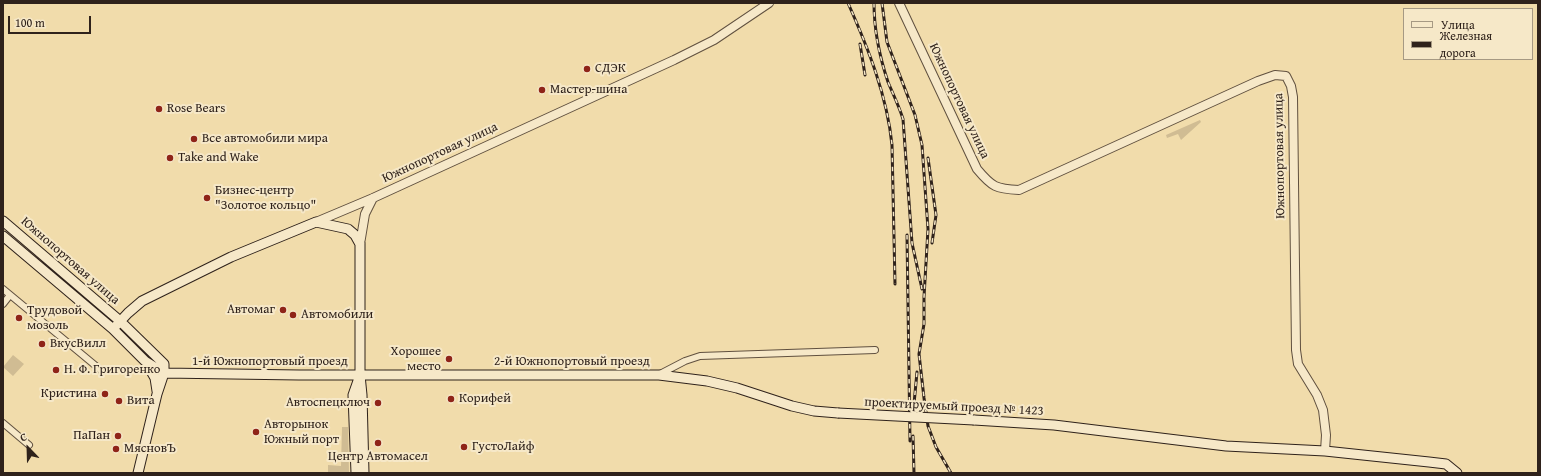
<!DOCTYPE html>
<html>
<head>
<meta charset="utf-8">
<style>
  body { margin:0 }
  #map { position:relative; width:1541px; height:476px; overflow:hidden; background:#f1dcab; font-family:"Gentium Book Plus",serif }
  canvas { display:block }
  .frame { position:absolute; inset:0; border:4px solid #2f221b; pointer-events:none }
  .legend { position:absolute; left:1403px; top:8px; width:130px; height:52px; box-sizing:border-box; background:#f6e8c8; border:1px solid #a69983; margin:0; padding:5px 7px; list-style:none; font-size:12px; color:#2f221b }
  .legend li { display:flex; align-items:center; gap:8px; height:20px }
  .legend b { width:20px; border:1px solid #a69983 }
  .north { position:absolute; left:8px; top:428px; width:40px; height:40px; -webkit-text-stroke:3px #f6e8c8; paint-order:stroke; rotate:337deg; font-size:11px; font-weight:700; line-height:16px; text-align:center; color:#2f221b }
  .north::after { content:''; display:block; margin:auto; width:14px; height:18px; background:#2f221b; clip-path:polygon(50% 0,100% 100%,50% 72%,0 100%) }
  .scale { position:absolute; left:8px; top:16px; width:83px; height:18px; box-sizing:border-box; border:2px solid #2f221b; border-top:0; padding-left:5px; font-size:12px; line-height:14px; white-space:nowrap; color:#2f221b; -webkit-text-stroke:3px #f6e8c8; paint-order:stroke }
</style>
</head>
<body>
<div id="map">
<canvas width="1541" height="476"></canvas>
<div class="frame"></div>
<ul class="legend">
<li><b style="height:5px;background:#f6e8c8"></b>Улица</li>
<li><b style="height:5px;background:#2f221b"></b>Железная дорога</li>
</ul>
<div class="north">С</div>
<div class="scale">100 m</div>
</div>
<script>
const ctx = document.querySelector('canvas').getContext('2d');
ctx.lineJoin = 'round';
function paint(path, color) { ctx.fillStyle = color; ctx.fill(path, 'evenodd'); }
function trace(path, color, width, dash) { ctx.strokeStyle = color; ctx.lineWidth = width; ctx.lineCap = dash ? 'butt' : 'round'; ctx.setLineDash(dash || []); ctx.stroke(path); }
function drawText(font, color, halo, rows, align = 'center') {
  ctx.font = font + ' "Gentium Book Plus",serif'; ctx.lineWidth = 4; ctx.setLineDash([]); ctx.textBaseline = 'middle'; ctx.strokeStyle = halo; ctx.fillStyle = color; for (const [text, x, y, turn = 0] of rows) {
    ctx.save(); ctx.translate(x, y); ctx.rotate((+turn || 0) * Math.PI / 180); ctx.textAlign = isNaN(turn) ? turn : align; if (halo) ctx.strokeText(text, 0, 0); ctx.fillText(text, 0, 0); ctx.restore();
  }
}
paint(new Path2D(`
  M1200,120L1201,122L1181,140L1178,134L1167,138L1166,135Z
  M13,355L24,364L13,376L3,367Z
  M342,427H348L349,473H328V465L341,466Z`), '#d0bc93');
const minor = new Path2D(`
  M3,289L102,371
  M3,304L10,295
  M660,374L685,361L700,356L875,350
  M3,423L29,445`);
const tertiary = new Path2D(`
  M899,3L977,169C992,187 996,189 1019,190L1258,81L1275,75L1286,76L1291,86L1293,97L1296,350L1298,364L1317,395L1323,410L1326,435L1325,451
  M316,222L373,198L674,60L714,40L769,3
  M360,244L365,214L373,198`);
const secondary = new Path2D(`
  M3,221L120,321L164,364V373L157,394L138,473
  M3,236L113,329L145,361L164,373L299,375H659L707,381L737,388L792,406L814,411L838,413
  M113,329L128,313L142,301L231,257L316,222L348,229L355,235L360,244V375L362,395L364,473
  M147,364L155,378L157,391
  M974,420L1054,425L1226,446L1325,451L1429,462L1446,464L1457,473
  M356,473L353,395L359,378`);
trace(minor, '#60503f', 8);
trace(tertiary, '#60503f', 10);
trace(secondary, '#2f221b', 11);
trace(minor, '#f6e8c8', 6);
trace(tertiary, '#f6e8c8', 8);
trace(secondary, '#f6e8c8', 9);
const rail = new Path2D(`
  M848,3C868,48 887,95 892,145L895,284
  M874,3C874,31 879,55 888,82C893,94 899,106 903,119L912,243L922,289
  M882,3L887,42L915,115L922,145L928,229L924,297V324L919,354L924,398L928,426L936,447L951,473
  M860,44L865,75
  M928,158L936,215L932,243
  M907,235L910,441
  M914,404L917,372
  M913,436L914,473`);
trace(rail, '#2f221b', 3);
trace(rail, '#f6e8c8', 1.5, [4.5]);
const secondaryBridge = new Path2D(`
  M838,413L974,420`);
trace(secondaryBridge, '#2f221b', 11, []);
trace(secondaryBridge, '#f6e8c8', 9);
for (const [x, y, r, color] of [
  [587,69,4,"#8f2418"],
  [542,90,4,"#8f2418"],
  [159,109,4,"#8f2418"],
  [194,139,4,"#8f2418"],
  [170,158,4,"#8f2418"],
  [207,198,4,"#8f2418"],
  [283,310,4,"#8f2418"],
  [293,315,4,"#8f2418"],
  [19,318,4,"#8f2418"],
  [42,344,4,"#8f2418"],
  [449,359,4,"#8f2418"],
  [56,370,4,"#8f2418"],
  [105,394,4,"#8f2418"],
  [451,399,4,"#8f2418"],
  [119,401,4,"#8f2418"],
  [378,403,4,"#8f2418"],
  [256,432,4,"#8f2418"],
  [118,436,4,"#8f2418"],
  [378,443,4,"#8f2418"],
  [464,447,4,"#8f2418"],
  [116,449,4,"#8f2418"]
]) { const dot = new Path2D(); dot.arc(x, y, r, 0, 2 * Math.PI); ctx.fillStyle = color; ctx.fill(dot); trace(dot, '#f6e8c8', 1.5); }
drawText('13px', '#2f221b', '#f6e8c8', [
  ["СДЭК",595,69],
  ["Мастер-шина",550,90],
  ["Rose Bears",167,109],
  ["Все автомобили мира",202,139],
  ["Take and Wake",178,158],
  ["Бизнес-центр",215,191],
  ["\"Золотое кольцо\"",215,206],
  ["Автомаг",275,310,"right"],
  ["Трудовой",27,311],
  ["мозоль",27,326],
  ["Автомобили",301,315],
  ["ВкусВилл",50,344],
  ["Хорошее",441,352,"right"],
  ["место",441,367,"right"],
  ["Н. Ф. Григоренко",64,370],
  ["Кристина",97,394,"right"],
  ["Корифей",459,399],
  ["Вита",127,401],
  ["Автоспецключ",370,403,"right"],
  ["Авторынок",264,425],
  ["Южный порт",264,440],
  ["ПаПан",110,436,"right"],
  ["ГустоЛайф",472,447],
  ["МясновЪ",124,449],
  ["Центр Автомасел",378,457,"center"]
], 'left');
drawText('13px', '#2f221b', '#f6e8c8', [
  ["Южнопортовая улица",959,101,65],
  ["Южнопортовая улица",440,153,-25],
  ["Южнопортовая улица",1280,156,-91],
  ["Южнопортовая улица",70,261,41],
  ["1-й Южнопортовый проезд",270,362],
  ["2-й Южнопортовый проезд",572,362],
  ["проектируемый проезд № 1423",954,407,3]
]);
</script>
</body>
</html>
